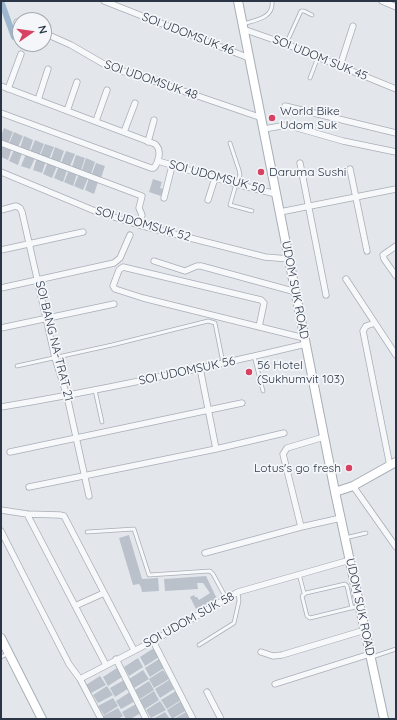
<!DOCTYPE html>
<html>
<head>
<meta charset="utf-8">
<style>
  body { margin:0 }
  #map { position:relative; width:397px; height:720px; overflow:hidden; background:#e3e7ec; font-family:Quicksand,sans-serif }
  canvas { display:block }
  .frame { position:absolute; inset:0; border:2px solid #2a3646; pointer-events:none }
  .north { position:absolute; left:12px; top:12px; width:40px; height:40px; box-sizing:border-box; background:#f4f6f9; border:1px solid #a3a9b1; border-radius:50%; rotate:77deg; font-size:11px; font-weight:700; line-height:16px; text-align:center; color:#2a3646 }
  .north::after { content:''; display:block; margin:auto; width:14px; height:18px; background:#d74262; clip-path:polygon(50% 0,100% 100%,50% 72%,0 100%) }
</style>
</head>
<body>
<div id="map">
<canvas width="397" height="720"></canvas>
<div class="frame"></div>
<div class="north">N</div>
</div>
<script>
const ctx = document.querySelector('canvas').getContext('2d');
ctx.lineJoin = 'round';
function trace(path, color, width, dash) { ctx.strokeStyle = color; ctx.lineWidth = width; ctx.lineCap = dash ? 'butt' : 'round'; ctx.setLineDash(dash || []); ctx.stroke(path); }
function paint(path, color) { ctx.fillStyle = color; ctx.fill(path, 'evenodd'); }
function drawText(font, color, halo, rows, align = 'center') {
  ctx.font = font + ' Quicksand,sans-serif'; ctx.lineWidth = 3.5; ctx.setLineDash([]); ctx.textBaseline = 'middle'; ctx.strokeStyle = halo; ctx.fillStyle = color; for (const [text, x, y, turn = 0] of rows) {
    ctx.save(); ctx.translate(x, y); ctx.rotate((+turn || 0) * Math.PI / 180); ctx.textAlign = isNaN(turn) ? turn : align; if (halo) ctx.strokeText(text, 0, 0); ctx.fillText(text, 0, 0); ctx.restore();
  }
}
trace(new Path2D(`
  M1,1L14,37`), '#9db8ce', 6);
paint(new Path2D(`
  M4,128L13,132L8,144L1,141V136Z
  M14,132L23,136L18,147L9,144Z
  M24,136L33,140L29,152L20,148Z
  M35,140L44,144L39,156L30,152Z
  M3,144L12,148L8,160L1,157V150Z
  M45,144L54,147L49,159L40,156Z
  M55,147L64,151L60,162L51,159Z
  M14,150L22,153L18,165L9,161Z
  M66,151L75,154L70,166L61,163Z
  M26,154L35,158L30,169L21,166Z
  M76,155L85,158L81,170L72,167Z
  M37,158L46,161L42,173L33,170Z
  M86,158L95,162L91,174L82,170Z
  M48,162L57,166L52,178L43,174Z
  M96,163L105,166L101,178L92,174Z
  M59,166L67,170L63,182L54,178Z
  M69,170L77,174L73,186L64,182Z
  M79,174L88,178L83,190L74,186Z
  M89,178L98,182L94,194L85,190Z
  M153,179L162,182L160,188L164,189L161,196L149,192Z
  M129,535L142,579L158,578L159,591L142,592L141,587L139,584L133,585L119,538Z
  M206,576L217,599L196,609L190,597L194,595L195,597H197L199,600L210,593L203,583H197L198,589L165,591L164,579Z
  M154,648L159,657L145,666L140,657Z
  M138,658L143,667L129,676L124,667Z
  M159,659L164,668L150,677L145,668Z
  M117,668L122,677L108,686L103,677Z
  M143,670L149,679L134,688L129,679Z
  M163,670L169,679L154,688L149,679Z
  M100,676L106,685L91,693L86,685Z
  M124,680L129,688L115,697L110,688Z
  M169,680L174,689L160,698L155,689Z
  M149,681L154,690L140,699L135,690Z
  M107,686L113,695L98,703L93,695Z
  M154,691L159,700L145,709L140,700Z
  M176,691L181,700L167,709L161,700Z
  M130,692L135,701L121,709L116,701Z
  M113,698L118,706L104,715L98,706Z
  M160,701L166,710L151,718L146,710Z
  M181,701L187,710L172,719L167,710Z
  M136,704L141,713L130,719H126L122,712Z
  M118,708L123,716L118,719H105L103,716Z
  M165,712L170,719H153Z
  M186,712L190,719H174Z`), '#bac1cb');
const lane = new Path2D(`
  M243,24C256,20 274,18 272,1
  M286,44L301,11H304L312,15
  M310,78L318,57
  M230,143L239,170L240,175L236,184L230,205L252,211
  M254,356L263,391
  M17,366L112,345L208,321L215,323L223,363
  M95,390L102,422
  M87,532L134,529L149,575L210,571L213,574L226,598
  M345,538L366,533
  M299,574L304,593
  M352,608L347,586L345,584L306,593L302,596L307,616L310,618L359,606
  M199,645L234,623L239,601L238,592
  M1,657L9,653
  M372,657L396,649`);
const street = new Path2D(`
  M104,1L249,58
  M382,1L396,7
  M17,22L20,23
  M243,29L286,44L396,89
  M44,33L71,45L109,67L154,81L262,118
  M340,66L353,26
  M1,86L155,144C162,150 159,161 154,168H151L1,113
  M8,89L21,54
  M38,100L48,69
  M285,106L396,133
  M67,111L77,82
  M96,121L107,90
  M264,129L287,125L343,141L396,152
  M124,132L135,103
  M148,142L154,120
  M1,143L142,196L139,208L142,215L139,225
  M158,161L236,184L276,194
  M300,163L326,295
  M350,169L367,251
  M1,172L95,211L139,225L265,257L289,259
  M164,198L172,166
  M208,200L215,178
  M1,210L16,206L20,208L22,212L55,358L67,396L89,496
  M280,212L396,189
  M396,246L383,255L384,259L396,276
  M1,250L83,232
  M154,261L185,271L197,266H201L296,292
  M346,279L396,355
  M1,288L114,263L120,258L130,235
  M375,323L366,326L363,331L390,466
  M259,327L264,303L261,300L123,267L119,270L113,286L115,289L143,298L304,338
  M1,328L114,304
  M200,368L216,449L284,433
  M1,407C103,390 205,368 306,344
  M324,437L287,448L283,454L301,527L341,518
  M10,452L242,403
  M353,486L396,547
  M29,487L216,449
  M1,510L27,514L60,515L64,516L134,650
  M27,514L106,665
  M1,531L34,596L69,664L80,679L101,719
  M205,553L301,527
  M75,606L104,593
  M153,641L193,719
  M261,652L273,656L282,655L365,630
  M116,659L146,719
  M80,679L153,641L238,592L350,560
  M275,684L370,654
  M207,692L221,719`);
const secondary = new Path2D(`
  M238,1L335,492L384,719
  M335,492L353,486L396,462
  M1,638L42,719`);
trace(lane, '#a8aeb7', 4.5);
trace(street, '#a8aeb7', 7);
trace(secondary, '#a8aeb7', 10);
trace(lane, '#f7f8fa', 3);
trace(street, '#f7f8fa', 5.5);
trace(secondary, '#fff', 8);
for (const [x, y, r, color] of [
  [272,118,4,"#d74262"],
  [261,172,4,"#d74262"],
  [249,372,4,"#d74262"],
  [349,468,4,"#d74262"]
]) { const dot = new Path2D(); dot.arc(x, y, r, 0, 2 * Math.PI); ctx.fillStyle = color; ctx.fill(dot); trace(dot, '#f4f6f9', 1.5); }
drawText('12px', '#2a3646', '#f4f6f9', [
  ["SOI UDOMSUK 46",188,34,21],
  ["SOI UDOM SUK 45",320,58,22],
  ["SOI UDOMSUK 48",151,80,19],
  ["SOI UDOMSUK 50",217,177,15],
  ["SOI UDOMSUK 52",143,224,16],
  ["UDOM SUK ROAD",295,290,79],
  ["SOI BANG NA-TRAT 21",54,341,76],
  ["SOI UDOMSUK 56",187,371,-12],
  ["UDOM SUK ROAD",360,607,78],
  ["SOI UDOM SUK 58",189,620,-29]
]);
drawText('12px', '#2a3646', '#f4f6f9', [
  ["World Bike",280,111],
  ["Udom Suk",280,125],
  ["Daruma Sushi",269,172],
  ["56 Hotel",257,365],
  ["(Sukhumvit 103)",257,379],
  ["Lotus's go fresh",341,468,"right"]
], 'left');
</script>
</body>
</html>
